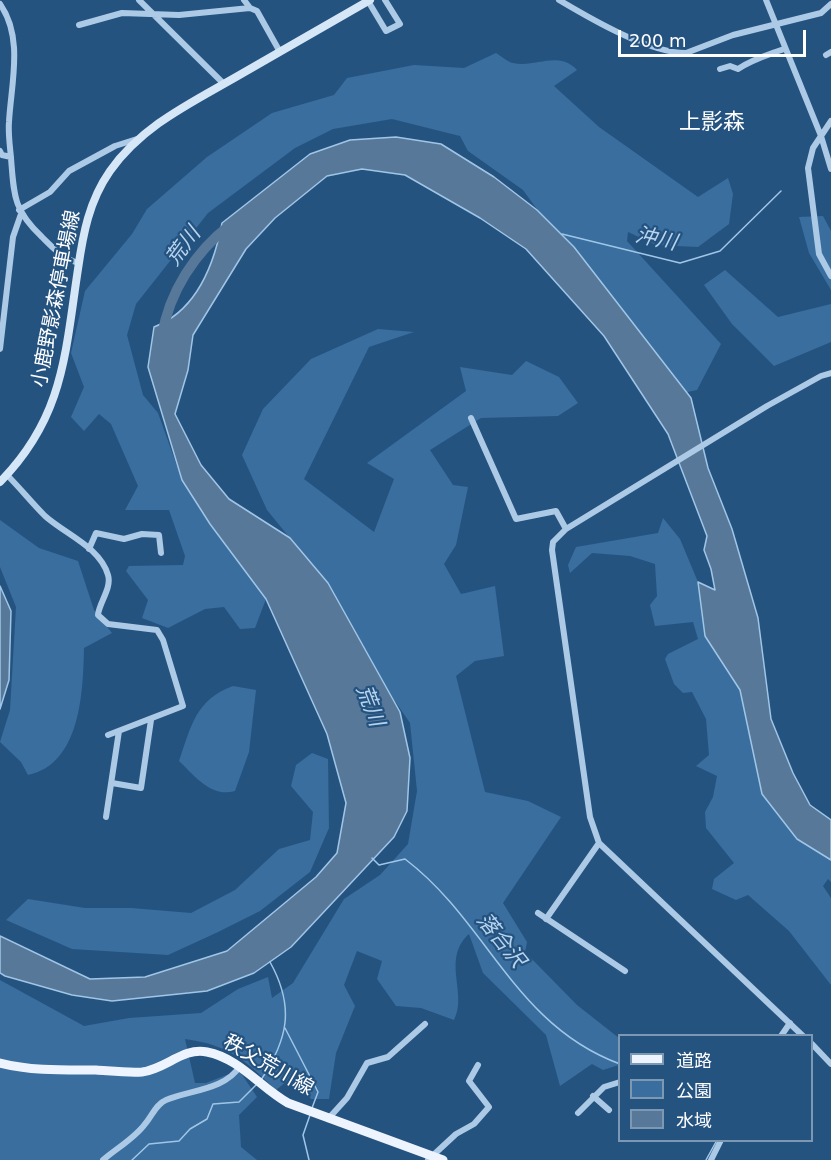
<!DOCTYPE html>
<html>
<head>
<meta charset="utf-8">
<style>
  body { margin:0 }
  #map { position:relative; width:831px; height:1160px; overflow:hidden; background:#255380; font-family:"DejaVu Sans","Noto Sans JP",sans-serif }
  canvas { display:block }
  .legend { position:absolute; left:618px; top:1034px; width:195px; height:108px; box-sizing:border-box; background:#255380; border:2px solid #7c98b3; margin:0; padding:8px 10px; list-style:none; font-size:18px; color:#fff }
  .legend li { display:flex; align-items:center; gap:12px; height:30px }
  .legend b { width:30px; border:2px solid #7c98b3 }
  .scale { position:absolute; left:618px; top:30px; width:188px; height:27px; box-sizing:border-box; border:3px solid #fff; border-top:0; padding-left:8px; font-size:18px; line-height:21px; white-space:nowrap; color:#fff; -webkit-text-stroke:4px #255380; paint-order:stroke }
</style>
</head>
<body>
<div id="map">
<canvas width="831" height="1160"></canvas>
<ul class="legend">
<li><b style="height:8px;background:#edf4fd"></b>道路</li>
<li><b style="height:16px;background:#396e9e"></b>公園</li>
<li><b style="height:16px;background:#577898"></b>水域</li>
</ul>
<div class="scale">200 m</div>
</div>
<script>
const ctx = document.querySelector('canvas').getContext('2d');
ctx.lineJoin = 'round';
function paint(path, color) { ctx.fillStyle = color; ctx.fill(path, 'evenodd'); }
function trace(path, color, width, dash) { ctx.strokeStyle = color; ctx.lineWidth = width; ctx.lineCap = dash ? 'butt' : 'round'; ctx.setLineDash(dash || []); ctx.stroke(path); }
function drawText(font, color, halo, rows, align = 'center') {
  ctx.font = font + ' "DejaVu Sans","Noto Sans JP",sans-serif'; ctx.lineWidth = 4.5; ctx.setLineDash([]); ctx.textBaseline = 'middle'; ctx.strokeStyle = halo; ctx.fillStyle = color; for (const [text, x, y, turn = 0] of rows) {
    ctx.save(); ctx.translate(x, y); ctx.rotate((+turn || 0) * Math.PI / 180); ctx.textAlign = isNaN(turn) ? turn : align; if (halo) ctx.strokeText(text, 0, 0); ctx.fillText(text, 0, 0); ctx.restore();
  }
}
paint(new Path2D(`
  M496,53C501,56 508,62 513,63C536,68 558,50 577,70L554,86L599,127L698,197L728,178L733,194L729,224L698,247L656,245L628,232L627,241L721,344L697,390L678,394L595,289L523,190L468,151L460,136L392,119L333,129L295,148L208,213L136,304L127,335L143,395L158,413L182,480L210,524L266,599L255,628L240,629L224,607L205,609L168,628L142,618L148,600L126,571L129,566L183,565L185,556L169,510H125L138,486L111,424L99,414L84,431L71,417L84,387L71,353L85,291L132,234L147,209L207,157L272,113L334,95L347,78L414,65L464,68Z
  M823,216L831,231V290L809,253L799,217Z
  M725,270L778,317L831,304V342L774,366L732,324L704,285Z
  M378,329L414,332L369,347L304,479L374,532L394,479L367,463L466,391L460,367L512,375L526,361L559,377L578,403L558,416L481,418L430,450L453,485L468,487L456,545L444,564L461,594L495,586L504,656L475,661L456,676L485,792L528,801L561,817L503,903L527,942L525,952L577,1005L619,1038V1065L603,1070L592,1064L560,1086L546,1035L483,973L469,934C441,959 468,993 454,1020L421,1008L396,1006L377,979L382,961L357,951L344,985L355,1006L336,1053L329,1099H311L296,1074L276,1090C245,1060 229,1045 185,1039L195,1083H206L239,1070L257,1097L239,1115L241,1147L257,1160H0V980L84,1026L129,1018L201,1013L238,989L268,977L272,998L293,983L344,899L380,875L408,844L417,791L410,723L388,691L329,586L267,510L242,455L263,409L311,359Z
  M663,518L680,539L698,582L705,636L740,690L762,794L797,839L831,860V882L828,879L823,886L831,898V985L789,931L748,895L736,900L712,889L714,879L734,863L706,828L705,812L713,797L717,776L696,766L709,755L706,719L692,692L683,693L674,684L665,659L668,654L698,639L693,622L655,626L650,605L657,596L655,564L630,556L592,553L570,573L568,565L576,547L658,533Z
  M0,520L39,548L78,561L94,610L112,633L84,648C83,691 81,764 28,775L21,762L0,742L10,710L16,607L0,567Z
  M233,686L256,690L249,752L235,791C211,798 195,776 179,761C191,727 195,700 233,686Z
  M312,753L328,759L329,828L310,872L260,911L216,933L168,955L72,949L6,920L28,899L85,908H131L191,913L235,890L279,849L310,840L313,812L291,786L296,765Z`), '#396e9e');
const water = new Path2D(`
  M396,137L441,144L494,177L537,210L574,247L691,398L708,468L732,529L758,618L771,719L793,773L810,805L831,820V860L797,839L762,794L740,690L705,636L698,582L715,590L711,569L704,550L707,536L668,434L604,336L526,249L480,218L405,175L362,169L327,176L275,218L246,249L193,335L188,370L175,414L201,465L229,499L290,538L328,583L400,712L410,758L407,811L394,837L291,947L254,973L207,991L112,1001L72,995L5,976L0,973V936L90,979L145,977L227,951L316,877L337,853L346,803L327,734L266,599L210,524L182,480L148,367L154,327C196,311 214,265 222,223L310,154L350,140Z
  M0,586L11,611L9,680L0,709Z`);
paint(water, '#577898');
trace(water, '#a0c6e7', 1.5);
trace(new Path2D(`
  M562,234L680,263L720,251L781,191
  M372,858L379,865L405,859C488,922 514,1025 620,1064
  M285,1028L318,1092L312,1108
  M261,1080C288,1039 295,1007 270,962
  M132,1160L149,1144L179,1141L190,1129L207,1119L213,1104L239,1102L256,1085
  M309,1160L303,1135L310,1115
  M706,1160L717,1140`), '#a0c6e7', 1.5);
trace(new Path2D(`
  M162,336C169,292 195,252 230,225`), '#577898', 10);
trace(new Path2D(`
  M139,0L224,84
  M244,0L250,8
  M559,0C591,19 649,53 686,53L733,35L821,13L831,4
  M766,0L821,136L831,169
  M368,1L386,31L400,24L385,0
  M0,4C24,38 11,84 9,122C8,134 10,146 11,158C14,195 13,210 42,237C53,248 63,259 79,263
  M79,25L122,13L179,15L250,8L257,11L280,52
  M826,55L831,52
  M720,69L730,66L738,69C753,59 768,55 784,49
  M831,121L813,148L808,168L819,254L831,276
  M0,151L2,155L11,157
  M19,210L50,192L69,171L115,146L137,139
  M0,349L13,237L21,214
  M471,418L516,519L556,511L566,529
  M7,475C20,488 32,503 45,516C65,534 100,547 108,575C112,588 99,603 98,615L108,624L157,630L163,640L183,706L108,735
  M89,549L96,533L124,539L142,534L159,535L161,553
  M112,783L141,788L151,720
  M106,817L119,731
  M538,913L625,971
  M546,919L599,843
  M781,1036L790,1023
  M803,1036L599,843L590,817L552,550L553,542L566,529L767,406L821,376L831,373
  M812,1044L831,1064
  M593,1096L609,1110
  M578,1113L604,1087L620,1082
  M328,1119L347,1098L367,1063L388,1057L425,1024
  M103,1160C117,1148 135,1138 145,1124C152,1116 156,1104 166,1100C190,1090 225,1090 240,1066
  M428,1160L456,1134L474,1124L489,1107L469,1081L478,1065
  M711,1160L721,1140`), '#accae6', 6);
trace(new Path2D(`
  M0,482C64,417 65,354 78,269C83,234 89,201 110,171C142,126 189,104 236,77C281,51 325,26 370,0`), '#d5e6f6', 8);
trace(new Path2D(`
  M0,1063C31,1071 64,1070 96,1070C111,1071 128,1073 142,1072C166,1069 183,1047 207,1052C239,1058 261,1088 288,1103L443,1160`), '#edf4fd', 9);
drawText('20px', '#fff', '#255380', [
  ["小鹿野影森停車場線",57,299,-79],
  ["秩父荒川線",268,1066,30]
]);
drawText('italic 21px', '#b7d4ee', '#255380', [
  ["沖川",656,240,12],
  ["荒川",184,247,-53],
  ["荒川",369,706,69],
  ["落合沢",500,941,51]
]);
drawText('22px', '#fff', '#255380', [
  ["上影森",712,123]
]);
</script>
</body>
</html>
